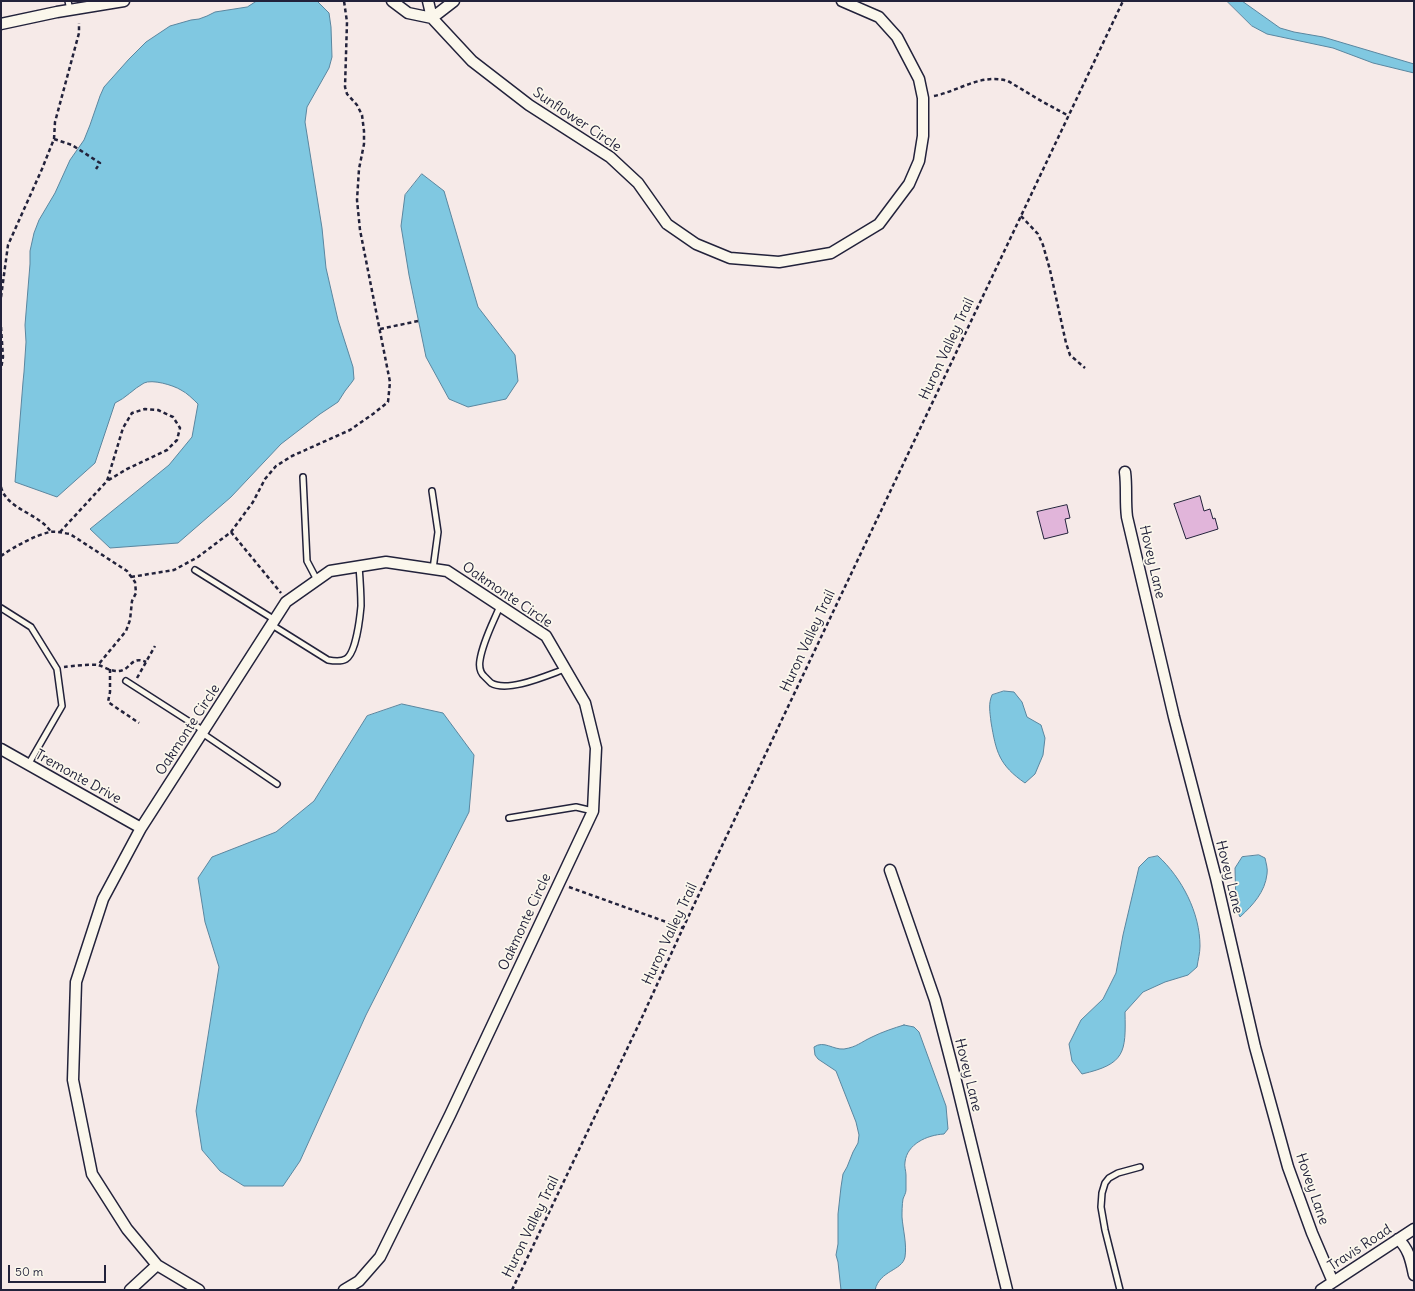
<!DOCTYPE html>
<html>
<head>
<meta charset="utf-8">
<style>
  body { margin:0 }
  #map { position:relative; width:1415px; height:1291px; overflow:hidden; background:#f6eae8; font-family:Delius,sans-serif }
  canvas { display:block }
  .frame { position:absolute; inset:0; border:2px solid #22223b; pointer-events:none }
  .scale { position:absolute; left:8px; top:1265px; width:98px; height:18px; box-sizing:border-box; border:2px solid #22223b; border-top:0; padding-left:5px; font-size:12px; line-height:14px; white-space:nowrap; color:#22223b; -webkit-text-stroke:3px #fbf7ec; paint-order:stroke }
</style>
</head>
<body>
<div id="map">
<canvas width="1415" height="1291"></canvas>
<div class="frame"></div>
<div class="scale">50 m</div>
</div>
<script>
const ctx = document.querySelector('canvas').getContext('2d');
ctx.lineJoin = 'round';
function paint(path, color) { ctx.fillStyle = color; ctx.fill(path, 'evenodd'); }
function trace(path, color, width, dash) { ctx.strokeStyle = color; ctx.lineWidth = width; ctx.lineCap = dash ? 'butt' : 'round'; ctx.setLineDash(dash || []); ctx.stroke(path); }
function drawText(font, color, halo, rows, align = 'center') {
  ctx.font = font + ' Delius,sans-serif'; ctx.lineWidth = 3.5; ctx.setLineDash([]); ctx.textBaseline = 'middle'; ctx.strokeStyle = halo; ctx.fillStyle = color; for (const [text, x, y, turn = 0] of rows) {
    ctx.save(); ctx.translate(x, y); ctx.rotate((+turn || 0) * Math.PI / 180); ctx.textAlign = isNaN(turn) ? turn : align; if (halo) ctx.strokeText(text, 0, 0); ctx.fillText(text, 0, 0); ctx.restore();
  }
}
const water = new Path2D(`
  M257,1H317L329,13L331,27L332,57L329,68L307,107L305,122L322,228L326,268L338,320L353,367L354,379L352,382L345,391L338,402L320,414L281,444L231,497L178,543L110,548L90,529L169,465L192,437L198,404C193,399 187,393 181,390C173,385 152,379 144,383C133,389 126,398 115,403L95,463L57,497L15,482L23,382L24,372L26,342L25,325L30,264V251L34,233L39,220L55,193L70,160L84,140L90,125L100,96L104,87L129,59L146,42L170,26L191,20L199,19L207,16L215,12L247,7Z
  M1227,1H1242L1280,28L1294,32L1323,37L1414,64V73L1373,63L1333,48L1267,34L1252,26Z
  M422,174L444,191L478,307L515,355L518,381L506,399L468,407L449,399L426,357L409,275L401,226L405,195Z
  M1004,691L1014,692L1022,702L1027,717L1041,725L1045,738L1043,755L1035,774L1025,783C999,765 996,752 991,722C990,712 988,704 992,695Z
  M402,704L443,713L474,755L469,812L366,1015L300,1161L283,1186H244L220,1171L202,1150L196,1111L219,967L205,922L198,878L212,857L276,832L314,801L367,716Z
  M1259,855L1265,858C1266,863 1268,869 1267,874C1265,892 1253,905 1240,917L1236,908L1235,868L1242,857Z
  M1158,856C1182,878 1200,913 1200,946C1200,953 1198,960 1197,967L1188,975L1165,982L1143,992L1125,1012C1126,1053 1125,1064 1082,1074L1072,1061L1069,1044L1081,1020L1103,999L1116,973L1123,935L1139,867L1148,858Z
  M904,1025L914,1027L919,1032L946,1106L948,1129L944,1134C927,1135 907,1144 905,1162C904,1166 906,1171 906,1175C906,1180 906,1185 906,1190C906,1193 904,1196 903,1199C902,1205 902,1212 902,1217C903,1230 907,1244 905,1257C902,1271 880,1270 875,1290H841L838,1262L836,1255L838,1244V1214L841,1187L843,1174L847,1167L853,1152L858,1143L859,1135L856,1122L836,1071L818,1059L815,1055L814,1047C824,1040 833,1050 844,1049C857,1047 861,1042 872,1037C882,1032 894,1028 904,1025Z`);
paint(water, '#80c8e1');
trace(water, '#5a869f', 1);
const building = new Path2D(`
  M1200,496L1204,511L1210,509L1213,519L1215,518L1218,529L1186,539L1174,504Z
  M1067,505L1070,518L1065,519L1068,533L1044,539L1037,512Z`);
paint(building, '#e1b5da');
trace(building, '#22223b', 1);
const lane = new Path2D(`
  M68,1L70,10
  M303,477L307,561L317,580
  M432,491L438,532L433,569
  M195,570L275,620
  M500,606C493,623 483,641 480,660C479,666 480,673 485,677C487,679 489,681 491,683C508,693 548,675 565,669
  M1,608L31,627L57,669L62,706L28,765
  M272,625L328,660C334,661 341,662 346,659C356,653 360,617 361,606C361,593 360,579 359,566
  M126,681L204,731
  M202,733L277,784
  M509,818L576,807L593,811
  M1120,1290L1105,1230L1101,1207L1102,1193L1105,1183L1109,1178L1118,1173L1140,1167`);
const street = new Path2D(`
  M392,1L408,13L432,18L428,1
  M454,1L432,18L472,61L529,105L610,157L638,183L667,224L696,244L730,258L779,262L831,253L879,224L909,184L919,161L923,136V98L919,79L897,37L879,17L842,1
  M1,24L57,12L124,1
  M1125,472C1127,487 1125,502 1127,517L1174,717L1216,878L1255,1047L1288,1167L1312,1233L1333,1282
  M1,749L141,828
  M890,870L935,1000L955,1077L1007,1290
  M1398,1239C1409,1249 1411,1261 1414,1275
  M130,1290L157,1265
  M199,1290L157,1265L127,1229L92,1174L73,1080L76,982L103,899L141,828L286,602L330,571L386,562L447,571L546,636L585,703L596,748L593,811L450,1115L380,1257L359,1281L344,1290
  M1321,1290L1414,1229`);
trace(lane, '#22223b', 8);
trace(street, '#22223b', 13);
trace(new Path2D(`
  M934,96C959,91 981,73 1008,81L1043,102L1069,116
  M54,139L72,145L100,163L96,169
  M1021,216L1038,234L1043,245L1050,270L1066,343L1070,355L1085,368
  M1,297L8,245L42,169L54,139L55,122L79,33V23
  M1,327L3,357L1,369
  M380,329L418,321
  M1,487C7,510 39,513 51,532
  M60,532L107,481L123,428L132,413L145,409L158,410L173,417L180,428L177,440L167,450L127,469L107,481
  M231,532L281,593
  M1,556C14,547 35,535 50,532C57,531 63,533 70,534L127,571L135,582L136,593L132,601L130,620L126,631L98,665
  M131,577L174,570L198,557L231,532L253,502L265,479L276,466L292,456L350,430L373,414L388,402L390,382L360,230L357,200L359,169L364,144V131L362,115L357,105L347,94L345,87L347,22L344,1
  M64,667C72,666 89,664 98,665C105,667 112,672 119,671C131,670 131,655 146,662
  M110,669V692L108,702L139,723
  M137,678L155,646
  M569,887L683,928
  M512,1290L638,1026L683,928L1123,1`), '#22223b', 2.5, [4, 3]);
trace(lane, '#fbf7ec', 5);
trace(street, '#fbf7ec', 10);
drawText('14px', '#22223b', '#fbf7ec', [
  ["Sunflower Circle",577,120,34],
  ["Huron Valley Trail",947,349,-65],
  ["Hovey Lane",1152,562,77],
  ["Oakmonte Circle",507,595,34],
  ["Huron Valley Trail",808,641,-65],
  ["Oakmonte Circle",188,730,-57],
  ["Tremonte Drive",78,777,29],
  ["Hovey Lane",1229,877,76],
  ["Oakmonte Circle",525,922,-65],
  ["Huron Valley Trail",670,934,-65],
  ["Hovey Lane",968,1075,76],
  ["Hovey Lane",1312,1189,71],
  ["Huron Valley Trail",531,1227,-64],
  ["Travis Road",1360,1248,-33]
]);
</script>
</body>
</html>
